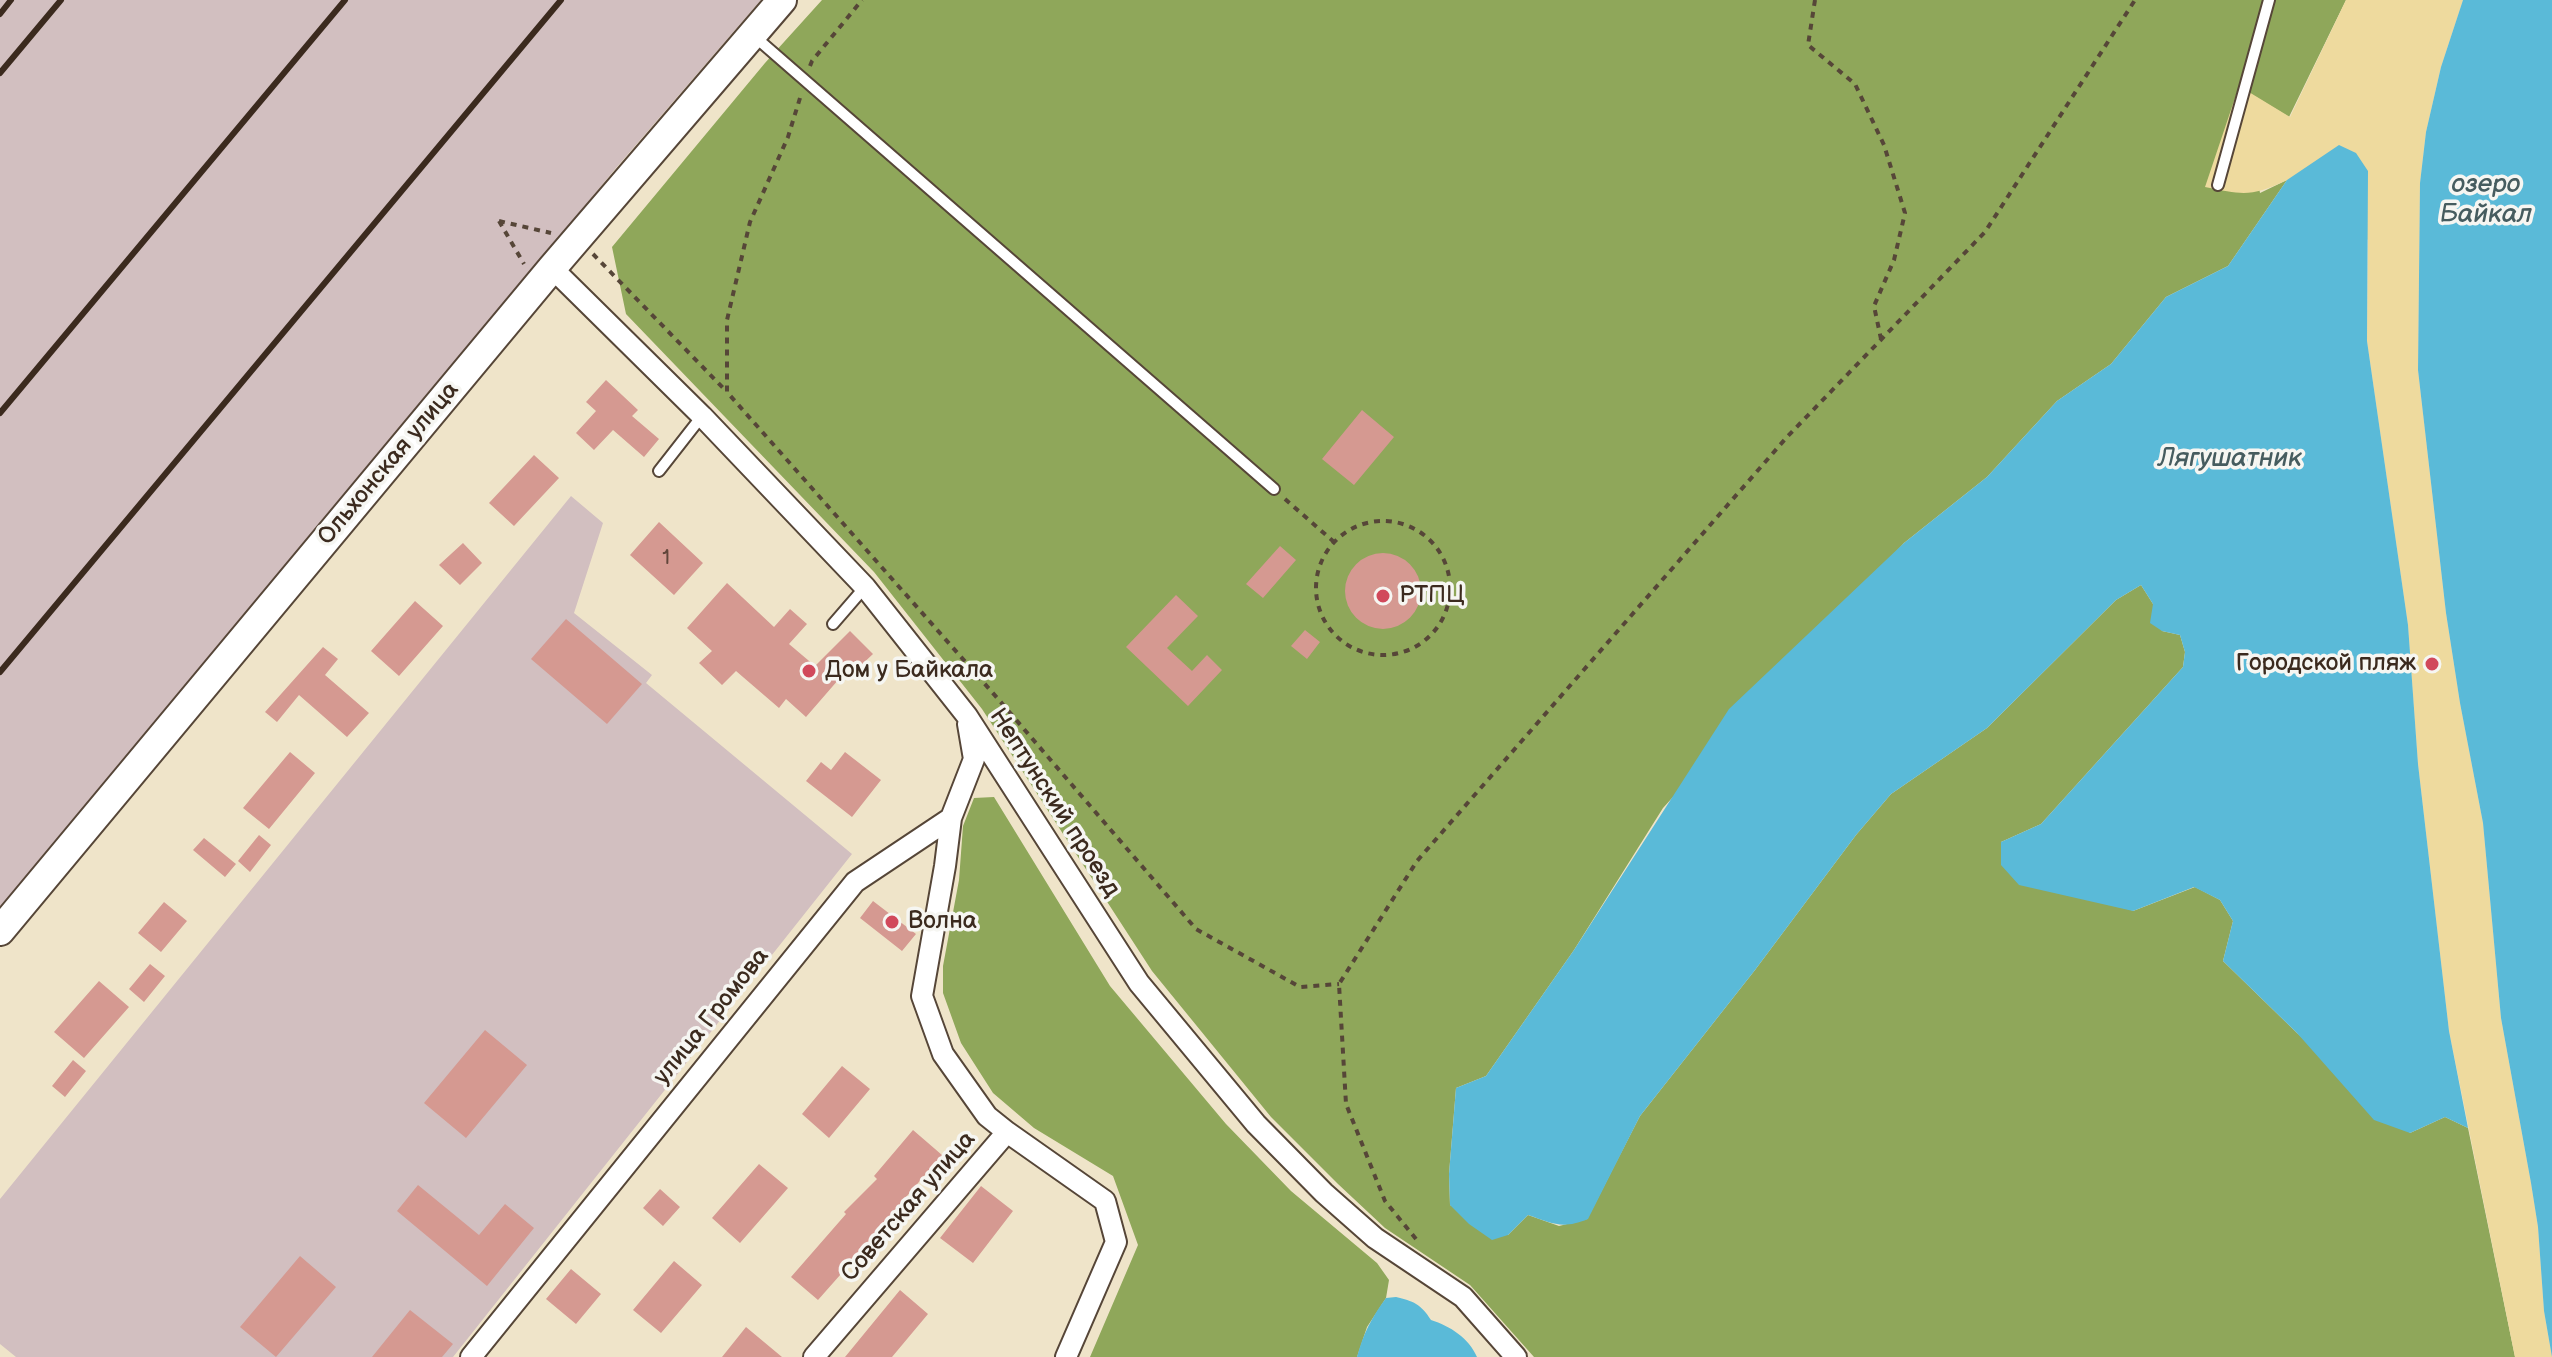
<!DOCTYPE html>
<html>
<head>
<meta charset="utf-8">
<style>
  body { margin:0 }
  canvas { display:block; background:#efe4c9 }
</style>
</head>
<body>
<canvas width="2552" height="1357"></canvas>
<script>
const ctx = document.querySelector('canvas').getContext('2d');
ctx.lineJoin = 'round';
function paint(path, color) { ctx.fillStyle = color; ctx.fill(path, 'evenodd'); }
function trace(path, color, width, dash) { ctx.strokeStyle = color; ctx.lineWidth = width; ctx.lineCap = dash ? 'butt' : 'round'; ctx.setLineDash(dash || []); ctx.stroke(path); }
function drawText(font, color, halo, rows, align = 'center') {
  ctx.font = font + ' "Balsamiq Sans",sans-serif'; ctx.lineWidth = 7; ctx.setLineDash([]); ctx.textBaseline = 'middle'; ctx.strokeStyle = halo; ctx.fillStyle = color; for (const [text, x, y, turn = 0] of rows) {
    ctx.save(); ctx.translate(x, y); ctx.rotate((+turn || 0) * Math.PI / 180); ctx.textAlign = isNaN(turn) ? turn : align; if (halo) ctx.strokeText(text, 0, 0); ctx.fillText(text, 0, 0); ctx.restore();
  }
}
paint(new Path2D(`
  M0,0H761L616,168L313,536L0,907Z
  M571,496L603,523L574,613L652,675L646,683L852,854L453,1357H16L0,1344V1199Z`), '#d2bfc0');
paint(new Path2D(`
  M822,0H2346L2289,117L2239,87L2260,193L2287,180L2228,266L2166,297L2111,364L2057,401L1987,477L1904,543L1663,808L1574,950L1486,1076L1456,1088L1449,1174L1450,1205L1508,1235L1528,1215L1559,1226L1587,1219L1640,1116L1755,970L1856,835L1891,794L1987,728L2116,600L2141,585L2153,604L2162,631L2180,635L2185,652L2183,667L2041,824L2001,842L2133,911L2195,887L2220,900L2233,921L2223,961L2297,1033L2410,1133L2445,1117L2468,1128L2515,1357H1534L1470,1285L1385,1228L1338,1184L1271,1117L1152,971L982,709L874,572L626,314L612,247L765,63Z
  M994,797L1110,986L1226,1124L1291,1191L1377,1263L1389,1280L1386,1298L1367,1327L1357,1357H1090L1138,1245L1113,1176L1034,1128L993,1093L961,1043L943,993V966L959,880L963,826L974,798Z`), '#8fa75a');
paint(new Path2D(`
  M2346,0H2463L2441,67L2426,132L2420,183L2418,370L2446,613L2460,703L2483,823L2501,1018L2531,1183L2538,1227L2544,1311L2552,1357H2515L2449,1031L2418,764L2408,625L2367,341L2368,240L2287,180C2251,197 2244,195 2205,187L2239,86L2290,117Z`), '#eeda9e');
paint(new Path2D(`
  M2463,0H2552V1357L2544,1311L2538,1227L2531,1183L2501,1018L2483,823L2460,703L2446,613L2418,370L2420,183L2426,132L2441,67Z
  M2339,145L2356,153L2368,171L2367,341L2408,625L2418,764L2449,1031L2468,1128L2445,1117L2410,1133L2374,1120L2297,1033L2223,961L2233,921L2220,900L2194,887L2133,911L2019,885L2001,865V842L2041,824L2183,667L2185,652L2180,635L2162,631L2150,623L2153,604L2141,585L2116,600L1987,728L1891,794L1856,835L1755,970L1640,1116L1588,1219C1562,1230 1552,1223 1528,1215L1508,1235L1492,1240L1469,1224L1450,1205L1449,1174L1456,1088L1486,1076L1574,950L1729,709L1904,543L1987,477L2057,401L2111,364L2166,297L2228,266L2287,180Z
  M1396,1297C1413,1301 1421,1304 1431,1320C1450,1326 1469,1338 1477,1357H1357C1363,1334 1372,1317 1386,1298Z`), '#5abad8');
paint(new Path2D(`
  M606,380L638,410L632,416L659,439L644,457L613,430L594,450L576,433L596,411L586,402Z
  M1362,410L1394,437L1354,485L1322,459Z
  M534,455L559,478L514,526L489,503Z
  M659,522L703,563L674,595L630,555Z
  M463,543L482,563L460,585L439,565Z
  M1280,546L1296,560L1263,598L1246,584Z
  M1345 591a38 38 0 1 1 76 0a38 38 0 1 1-76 0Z
  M727,583L774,627L790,609L807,624L789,644L815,666L850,631L873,654L857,669L852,664L806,717L786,699L779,708L736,671L722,685L699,663L712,651L687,628Z
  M1176,595L1198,616L1167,648L1192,671L1207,655L1222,670L1188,706L1126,647Z
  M415,601L443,626L399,676L371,651Z
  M566,619L642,684L607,724L531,659Z
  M1305,630L1320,642L1307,659L1291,646Z
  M323,647L338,659L325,675L369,713L347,737L299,695L277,722L265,712Z
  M290,752L315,773L269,829L243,808Z
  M845,752L881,780L852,817L806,781L821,762L831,770Z
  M259,835L271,845L250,872L238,861Z
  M204,838L236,864L225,877L193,850Z
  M873,901L916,934L902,951L860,918Z
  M164,902L187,921L161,952L138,933Z
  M150,964L165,976L144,1002L129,989Z
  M99,981L129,1007L84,1058L54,1032Z
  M485,1030L527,1065L466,1138L424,1103Z
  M73,1060L86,1071L65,1097L52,1086Z
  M842,1066L870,1089L829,1138L802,1114Z
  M913,1130L942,1155L889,1217L895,1223L874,1243L871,1240L818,1300L791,1277L846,1214L844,1212L877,1179L874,1176Z
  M759,1164L788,1188L740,1243L712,1218Z
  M418,1185L479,1235L505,1204L534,1228L487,1286L397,1211Z
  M981,1186L1013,1211L973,1263L940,1238Z
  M660,1189L680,1207L663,1226L643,1208Z
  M300,1256L336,1287L276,1357L240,1327Z
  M674,1261L702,1285L661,1333L633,1310Z
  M571,1269L601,1294L576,1324L546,1299Z
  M900,1290L928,1314L892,1357H845Z
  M410,1310L453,1344L442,1357H372Z
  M746,1327L782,1357H722Z`), '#d59991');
const lane = new Path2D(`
  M754,36L1274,489
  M2218,185L2269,0
  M659,471L702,416
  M833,624L865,587`);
const street = new Path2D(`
  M552,268L702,416L865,587L967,716L1139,983L1256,1124L1324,1193L1375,1238L1463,1297L1516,1357
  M1007,1132L1105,1201L1116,1242L1066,1357
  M471,1357L855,882L951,818L974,759L968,724
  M814,1357L1007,1132L987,1116L943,1054L922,996L945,866L951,818`);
const secondary = new Path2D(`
  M0,931L552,268L782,0`);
trace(lane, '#564638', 14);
trace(street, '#564638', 24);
trace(secondary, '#564638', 32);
trace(new Path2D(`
  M1815,0L1808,45L1855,84L1884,145L1905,213L1894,260L1874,306L1881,339
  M810,66L812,61L862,0
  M800,98L788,137L750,222L727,320V392L999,700L1196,929L1300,987L1339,984
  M499,221L551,233
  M499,221L524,264
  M593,254L726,391
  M1285,499L1334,542
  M1316 588a67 67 0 1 1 134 0a67 67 0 1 1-134 0Z
  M1416,1239L1385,1201L1346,1104L1339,984L1417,861L1787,437L1985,232L2135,0`), '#564638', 4, [6, 6]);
trace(lane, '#fff', 10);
trace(street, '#fff', 20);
trace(secondary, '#fff', 28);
trace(new Path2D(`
  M0,14L11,0
  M0,73L61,0
  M0,413L345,0
  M0,672L561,0`), '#3b2a1e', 6);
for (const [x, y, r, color] of [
  [1383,596,8,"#d1495b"],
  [2432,664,8,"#d1495b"],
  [809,671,8,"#d1495b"],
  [892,922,8,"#d1495b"]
]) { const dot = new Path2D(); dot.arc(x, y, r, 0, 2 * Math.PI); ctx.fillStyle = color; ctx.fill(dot); trace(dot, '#f6f6f2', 3); }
drawText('20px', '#62463b', null, [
  ["1",666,559]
]);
drawText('24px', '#3b2a1e', '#f6f6f2', [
  ["Ольхонская улица",389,464,-50],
  ["Нептунский проезд",1054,803,57],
  ["улица Громова",712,1017,-51],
  ["Советская улица",909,1207,-49]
]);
drawText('24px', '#3b2a1e', '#f6f6f2', [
  ["РТПЦ",1399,596],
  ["Городской пляж",2416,664,"right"],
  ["Дом у Байкала",825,671],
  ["Волна",908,922]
], 'left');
drawText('italic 26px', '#465c5f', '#f6f6f2', [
  ["озеро",2486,185],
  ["Байкал",2486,215],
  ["Лягушатник",2230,459]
]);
</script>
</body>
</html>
